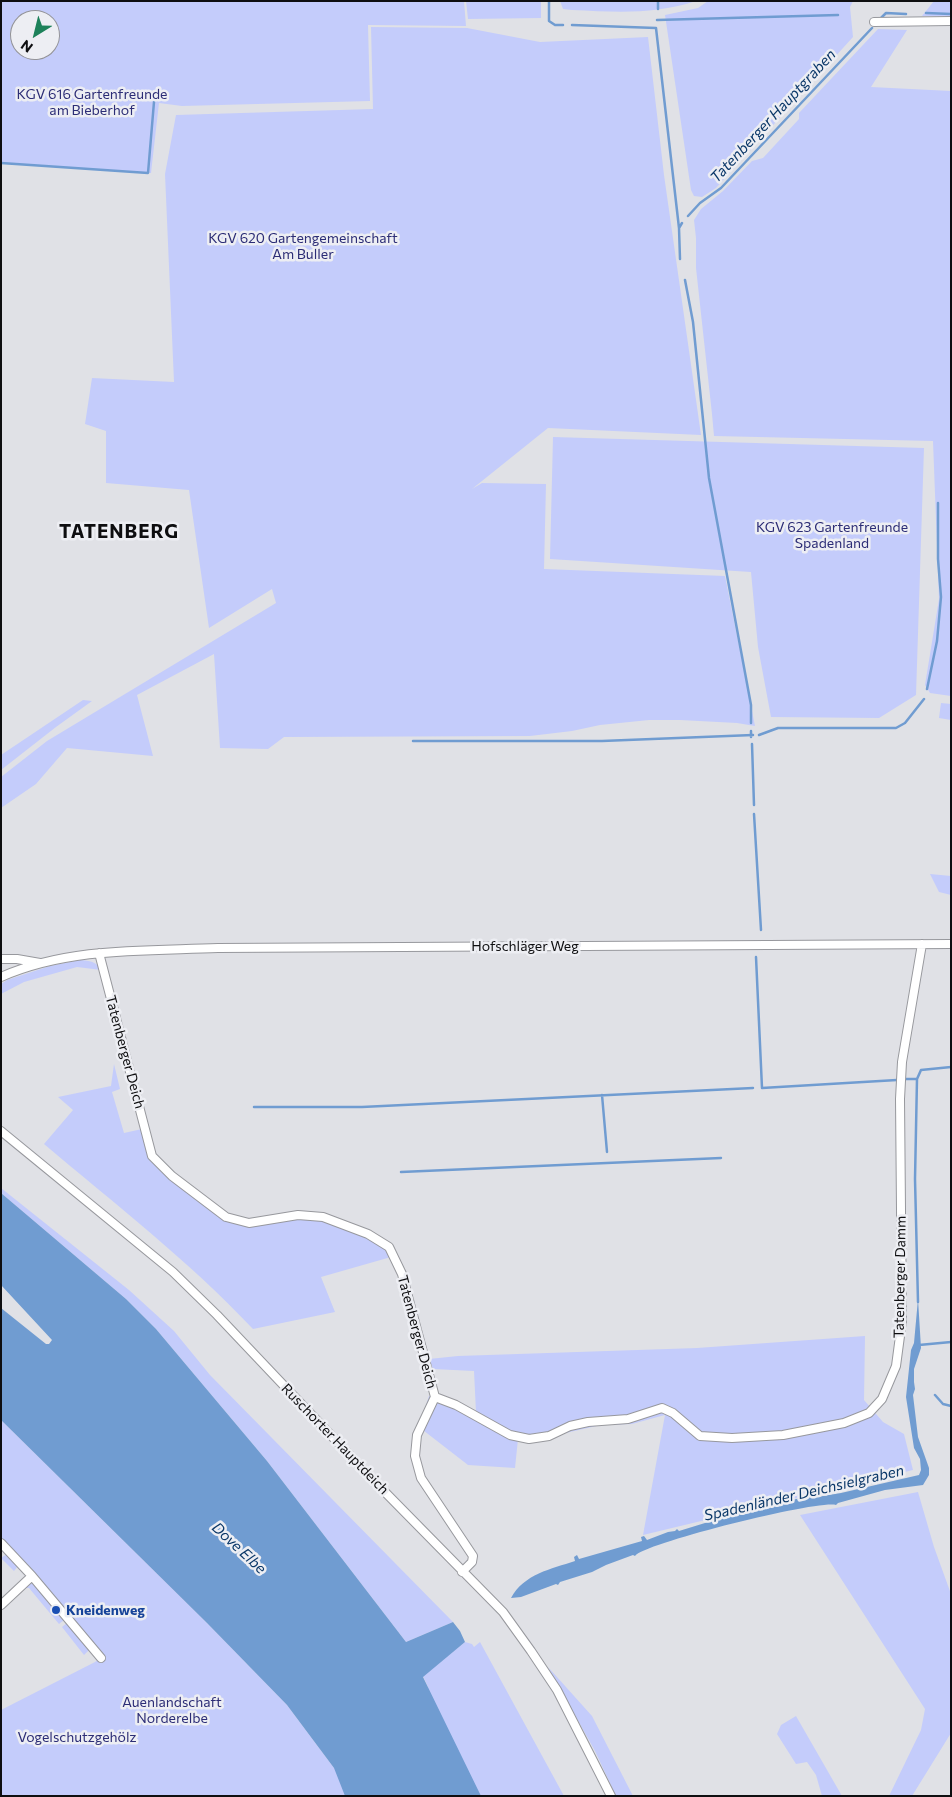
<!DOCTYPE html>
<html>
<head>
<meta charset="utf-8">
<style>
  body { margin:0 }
  #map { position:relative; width:952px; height:1797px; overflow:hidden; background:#e0e1e6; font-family:Commissioner,sans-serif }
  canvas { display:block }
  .frame { position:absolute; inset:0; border:2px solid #0e0e10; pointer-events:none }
  .north { position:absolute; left:10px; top:10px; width:50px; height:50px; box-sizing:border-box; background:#edeef3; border:1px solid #949498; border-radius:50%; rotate:216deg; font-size:14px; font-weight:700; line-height:20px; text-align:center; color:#0e0e10 }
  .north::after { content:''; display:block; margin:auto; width:18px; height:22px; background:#1d815a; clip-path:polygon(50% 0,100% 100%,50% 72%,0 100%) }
</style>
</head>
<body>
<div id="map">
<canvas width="952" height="1797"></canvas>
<div class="frame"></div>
<div class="north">N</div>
</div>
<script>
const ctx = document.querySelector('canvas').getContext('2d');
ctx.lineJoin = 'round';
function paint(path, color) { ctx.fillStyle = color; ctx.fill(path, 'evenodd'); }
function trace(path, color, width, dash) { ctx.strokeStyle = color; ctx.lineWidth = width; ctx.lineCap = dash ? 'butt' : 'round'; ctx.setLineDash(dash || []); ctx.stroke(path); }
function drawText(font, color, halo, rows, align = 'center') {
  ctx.font = font + ' Commissioner,sans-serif'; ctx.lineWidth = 5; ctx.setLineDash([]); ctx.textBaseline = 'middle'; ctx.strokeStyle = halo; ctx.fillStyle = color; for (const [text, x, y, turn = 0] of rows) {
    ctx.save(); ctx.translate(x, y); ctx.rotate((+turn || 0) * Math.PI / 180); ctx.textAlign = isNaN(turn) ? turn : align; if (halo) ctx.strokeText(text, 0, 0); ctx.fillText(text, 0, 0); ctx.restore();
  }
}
paint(new Path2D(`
  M1,1H464L466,26L368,25L370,101L182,106L159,103L151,173L1,163ZM20,20H50V50H20Z
  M466,1H541V18L468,19Z
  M560,1H696C653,15 616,12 572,10L563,9Z
  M708,1H853L850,7L853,37L716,188L702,197L694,196L691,190L665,15L698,8Z
  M934,1H951V16H922Z
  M371,27L467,28L540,42L648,37L664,175L701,435L548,428L472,489L482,483L546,484L544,569L725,576L755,726L737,723L680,720H649L600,725L572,731L530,736L284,737L268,749L220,748L214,654L137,695L153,756L67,748L36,784L1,808V777L47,741L276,603L272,589L209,628L189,490L106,483V431L85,424L92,378L174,382L165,174L176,115L373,109Z
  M878,29L907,30L871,87L951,91V696L930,693L925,685L939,599L933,441L714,436L712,414L696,268V238L694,220L701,209L723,191L752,161L763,158L799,119V113Z
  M553,437L924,448L916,695L879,718L771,717L758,647L751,572L550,559Z
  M83,700L92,701L56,727L1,770V755Z
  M941,703L951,704V720L939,718Z
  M930,874L951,876V895L939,892Z
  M80,960C90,961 96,961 101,970L77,967L24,982L1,994V984L7,980L50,966Z
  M114,1064L120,1089L112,1092L124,1133L142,1129L150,1156L169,1176L222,1219L249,1226L299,1219L323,1221L366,1237L389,1251L391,1257L321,1277L335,1312L253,1329C189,1261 115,1204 44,1144L73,1110L58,1097L111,1086Z
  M1,1188L129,1290L174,1331L210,1375L453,1622L406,1642L267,1461L156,1329L126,1299L1,1193Z
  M865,1336L864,1400L883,1422L904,1434L913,1470L643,1535L665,1415L632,1424L601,1425L530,1441L518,1439L515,1468L468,1465L419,1427L429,1396L476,1412L474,1371L433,1369L429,1359L458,1356L697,1348Z
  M1,1420L207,1623L287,1705L334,1768L428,1687L423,1676L465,1642L472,1644L474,1647L480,1642L564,1796H1V1710L95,1662L104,1655L41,1581L1,1538Z
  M918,1492L934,1547L951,1594V1733L912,1796H889L921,1730L925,1709L800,1515Z
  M7,1554L18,1566L14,1571L1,1558Z
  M29,1583L34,1584L64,1620L59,1624L29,1588H24Z
  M68,1622L90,1649L84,1655L62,1627Z
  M548,1667L592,1716L633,1796H616L595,1751Z
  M796,1716L842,1796H822L816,1775L807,1762L796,1764L777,1734L781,1725Z`), '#c4ccfb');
paint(new Path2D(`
  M1,1193L126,1299L156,1329L267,1461L406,1642L453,1622L460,1631L465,1642L423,1677L481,1796H345L334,1768L287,1705L207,1623L1,1420V1308L46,1344H49L52,1340L1,1285Z
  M918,1299L921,1348L914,1369V1382L915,1389L913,1395L918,1437L929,1468V1475L923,1485L885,1490L838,1503L836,1505C817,1500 645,1543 635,1556L633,1555L606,1565L592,1572L560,1582L558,1585L556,1584L521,1597L511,1598C524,1574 551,1569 575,1561L574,1557L577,1555L579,1559L642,1541L641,1537L644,1536L647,1540L668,1532L675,1531L677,1529L679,1531L718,1519L804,1497H817L841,1493L919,1475L921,1470L920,1459L914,1448L906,1397L911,1350L914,1343Z`), '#709cd1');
trace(new Path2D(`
  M549,1V21L555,25H563
  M658,9V1
  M926,13L951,14
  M881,18L886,13L906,14
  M657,20L838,15
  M572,25L656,28L679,228
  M1,163L148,173L154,102
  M688,216L700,203L721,188L872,28
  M680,259L679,228L682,223
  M685,280L693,322L709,478L751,705V723
  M927,689L937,641L941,597L938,559V503
  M751,731V737
  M759,735L778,728H896L905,723L924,699
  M413,741H602L753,735
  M752,744L754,805
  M754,814L761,930
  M756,957L762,1088L897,1080
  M904,1079H917L921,1070L951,1067
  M917,1079L915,1179L918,1302
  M602,1095L607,1152
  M254,1107H362L753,1088
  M401,1172L721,1158
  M919,1345L951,1342
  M935,1395L943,1404L951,1406`), '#709cd1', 2.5);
const minor = new Path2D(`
  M874,22L951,21
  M99,953L152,1156L172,1176L226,1217L249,1223L298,1215L323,1217L368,1234L389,1247L402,1274L435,1397L417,1435L415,1456L421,1478L473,1556L472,1562L462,1572
  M1,959H17L40,963
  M1,977C69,947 146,951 218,948L951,944
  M1,1131L173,1272L217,1315L379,1486L503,1612L531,1651L557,1690L611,1796
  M435,1397L456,1405L510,1435L529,1439L549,1436L570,1426L588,1422L628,1419L662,1408L673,1413L700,1436L732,1438L783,1435L844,1423L869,1413L882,1399L896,1366L902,1321L900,1099L902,1062L922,944
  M1,1543L32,1576L101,1658
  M1,1605L32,1576`);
trace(minor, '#97989d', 10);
trace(minor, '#fff', 8);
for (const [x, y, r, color] of [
  [56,1610,5,"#1a4fb4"]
]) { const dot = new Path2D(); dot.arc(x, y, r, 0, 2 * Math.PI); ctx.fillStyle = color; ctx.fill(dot); trace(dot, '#edeef3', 2); }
drawText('14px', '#2c2d76', '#edeef3', [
  ["KGV 616 Gartenfreunde",92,94],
  ["am Bieberhof",92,110],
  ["KGV 620 Gartengemeinschaft",303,238],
  ["Am Buller",303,254],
  ["KGV 623 Gartenfreunde",832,527],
  ["Spadenland",832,543],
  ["Auenlandschaft",172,1702],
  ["Norderelbe",172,1718],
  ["Vogelschutzgehölz",77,1737]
]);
drawText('14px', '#0e0e10', '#edeef3', [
  ["Hofschläger Weg",525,946],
  ["Tatenberger Deich",125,1052,75],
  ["Tatenberger Damm",900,1277,-89],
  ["Tatenberger Deich",417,1332,75],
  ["Ruschorter Hauptdeich",335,1439,46]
]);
drawText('bold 14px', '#164399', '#edeef3', [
  ["Kneidenweg",66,1610]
], 'left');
drawText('italic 15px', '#0b3869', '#edeef3', [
  ["Tatenberger Hauptgraben",773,116,-47],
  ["Spadenländer Deichsielgraben",804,1493,-13],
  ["Dove Elbe",239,1548,43]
]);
ctx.letterSpacing = '1px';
drawText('bold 19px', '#0e0e10', '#edeef3', [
  ["TATENBERG",119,532]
]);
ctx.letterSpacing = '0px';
</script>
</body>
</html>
